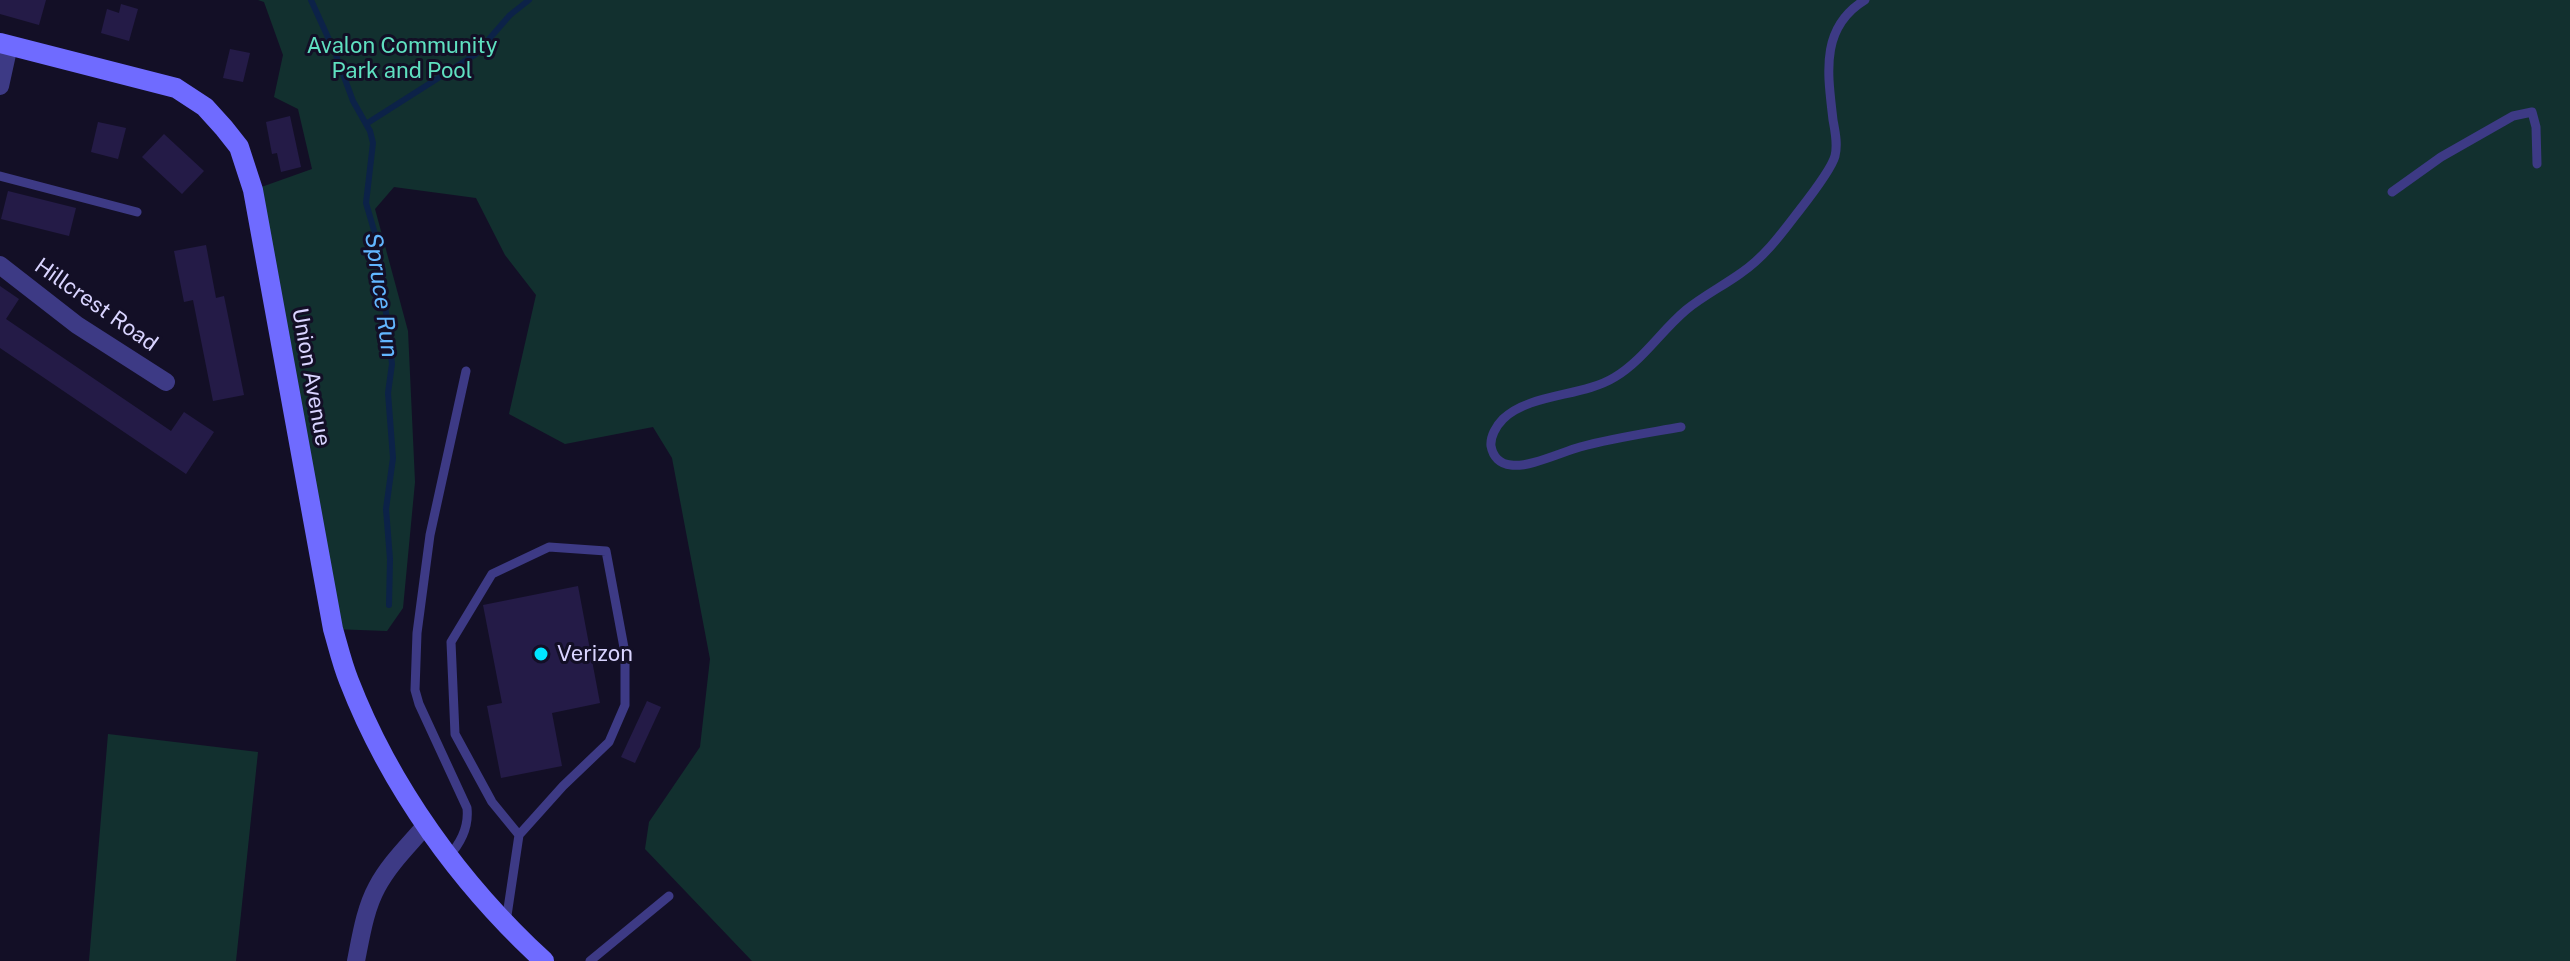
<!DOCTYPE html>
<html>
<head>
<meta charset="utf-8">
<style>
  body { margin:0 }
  canvas { display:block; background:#130f26 }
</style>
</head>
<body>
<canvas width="2570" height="961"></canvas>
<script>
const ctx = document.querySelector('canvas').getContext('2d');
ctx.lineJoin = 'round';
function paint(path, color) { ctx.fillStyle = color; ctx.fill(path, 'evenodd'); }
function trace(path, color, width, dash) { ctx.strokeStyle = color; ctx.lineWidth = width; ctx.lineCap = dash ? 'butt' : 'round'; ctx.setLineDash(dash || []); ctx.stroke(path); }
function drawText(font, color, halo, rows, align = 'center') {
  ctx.font = font + ' "Public Sans",sans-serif'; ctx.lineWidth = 6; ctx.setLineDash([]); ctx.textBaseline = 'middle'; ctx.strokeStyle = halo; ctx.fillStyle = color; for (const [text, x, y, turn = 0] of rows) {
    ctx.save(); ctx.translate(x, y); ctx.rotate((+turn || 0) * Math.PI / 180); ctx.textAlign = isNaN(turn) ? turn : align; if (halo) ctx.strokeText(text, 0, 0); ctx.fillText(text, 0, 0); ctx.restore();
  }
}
paint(new Path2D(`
  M258,0H309L321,21L311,0H2570V961H752L645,849L649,822L700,747L710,659L672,458L653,427L565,444L509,414L536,295L505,255L476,198L394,187L375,209L408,331L415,482L403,608L387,631L333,629L253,190L312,169L298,109L274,97L283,55L264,2Z
  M108,734L258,752L236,961H89Z`), '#12302f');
trace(new Path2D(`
  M311,0L336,55L353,101L370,131L373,143L366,203L378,244L392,364L388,393L393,458L386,509L390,559L389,605
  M366,124L476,54L510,15L529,0`), '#0c2248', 6);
paint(new Path2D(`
  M0,0H46L39,25L0,14Z
  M121,4L138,9L129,41L101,33L107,9L119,13Z
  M230,49L250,53L243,82L223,78Z
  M290,116L301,167L281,172L277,153L272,154L266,122Z
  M98,122L126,128L118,159L91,152Z
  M164,134L204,171L182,194L142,157Z
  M8,191L76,208L69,236L1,219Z
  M206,245L216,298L224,296L244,395L213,401L193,300L184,302L174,251Z
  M0,286L19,299L6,319L171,431L184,412L214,432L186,474L0,348Z
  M578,586L600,703L552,713L562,766L501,778L487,706L502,703L483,605Z
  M647,701L661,707L635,763L621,757Z`), '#241b47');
trace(new Path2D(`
  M0,176L137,212
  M2392,192L2441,157L2513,116L2532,112L2536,127L2537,164
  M1681,427C1648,433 1613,438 1580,447C1562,452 1528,468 1511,465C1500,464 1493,457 1491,446C1490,437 1496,426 1503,419C1530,393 1583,397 1615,377C1643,360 1661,331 1686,310C1703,296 1723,286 1741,273C1763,258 1779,237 1795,216C1805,203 1831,171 1835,156C1838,144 1835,131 1833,120C1828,75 1819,28 1865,0
  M448,857C461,843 469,827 467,808L419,704L415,690L417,633L430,535L466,371
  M506,922L519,835L563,786L609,742L625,705V653L606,551L549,547L492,574L451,642L455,734L492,802L519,835
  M590,961L669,896`), '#3d3a85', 9);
trace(new Path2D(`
  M0,86L9,45
  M0,265L77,325L166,382
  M356,961C361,936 365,909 377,887C389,864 409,845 425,826`), '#3d3a85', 18);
trace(new Path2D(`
  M0,43L176,88L205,107L224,128L239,147L253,190L333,629C338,646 342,664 349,681C390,787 461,885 544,961`), '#6f6bff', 20);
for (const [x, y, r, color] of [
  [541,654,8,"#00e5ff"]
]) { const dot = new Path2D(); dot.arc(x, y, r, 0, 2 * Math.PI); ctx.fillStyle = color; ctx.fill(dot); trace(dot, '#130f26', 3); }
drawText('22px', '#5fe0c0', '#130f26', [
  ["Avalon Community",402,46],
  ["Park and Pool",402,71]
]);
drawText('22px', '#d9d4ff', '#130f26', [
  ["Hillcrest Road",96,305,35],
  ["Union Avenue",311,377,80]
]);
drawText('22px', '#d9d4ff', '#130f26', [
  ["Verizon",557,654]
], 'left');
drawText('italic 24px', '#62b6ff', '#130f26', [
  ["Spruce Run",381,295,82]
]);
</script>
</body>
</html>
